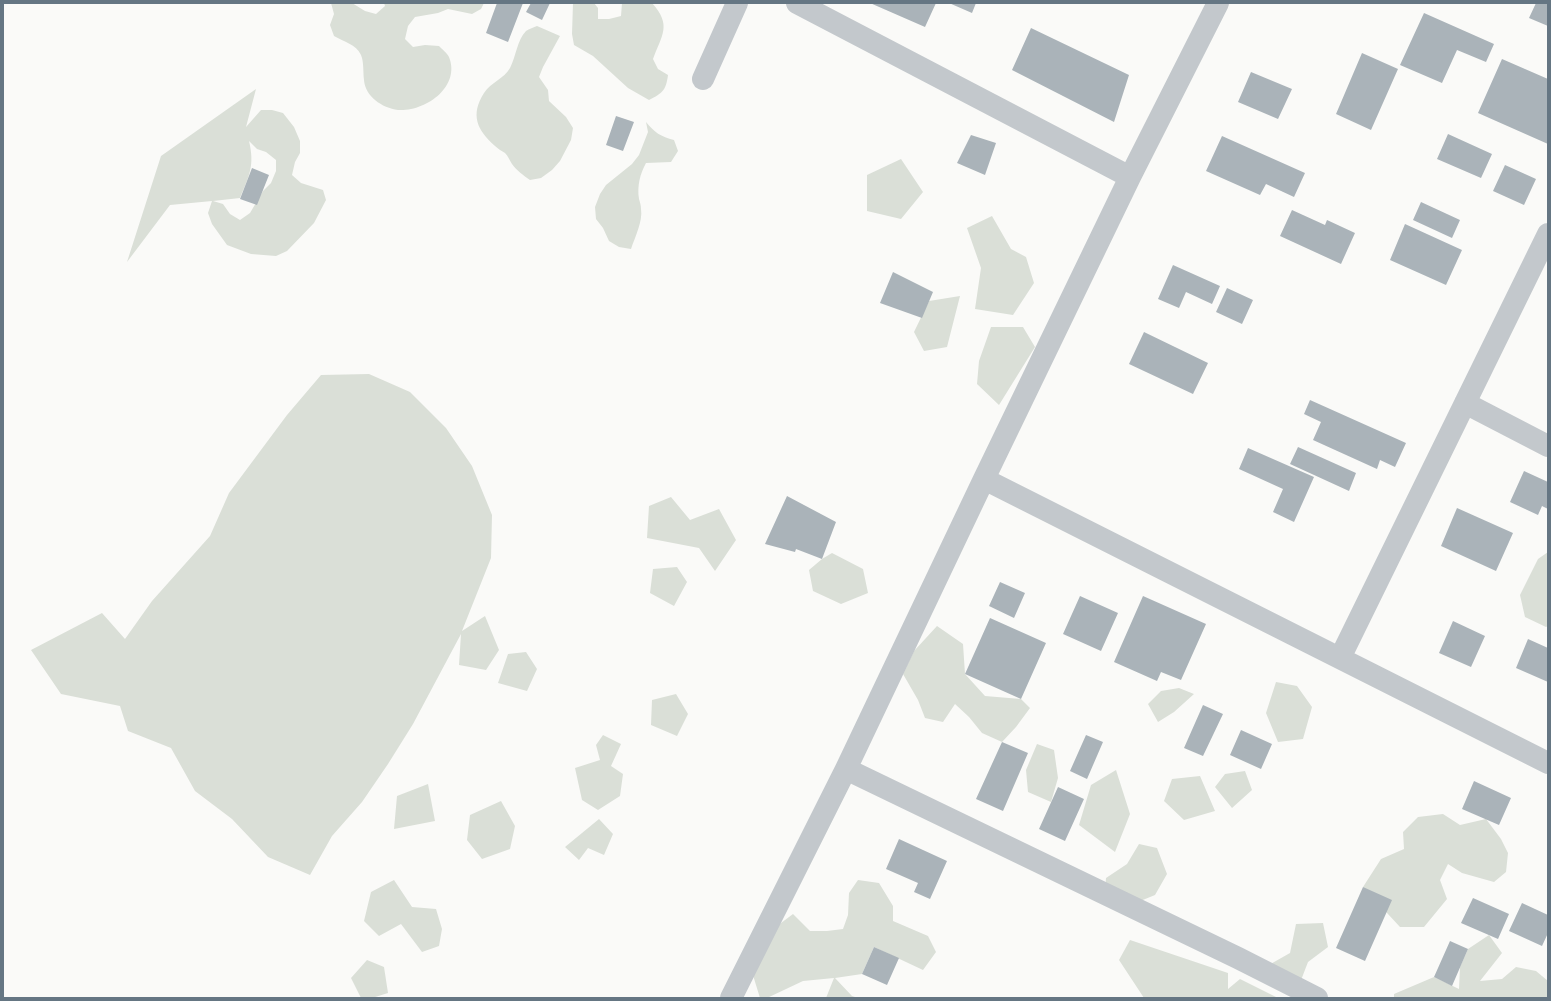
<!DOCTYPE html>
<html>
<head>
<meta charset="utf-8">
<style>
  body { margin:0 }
  #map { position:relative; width:1551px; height:1001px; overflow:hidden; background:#fafaf8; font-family:Ubuntu,sans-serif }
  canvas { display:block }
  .frame { position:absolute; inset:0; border:4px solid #657683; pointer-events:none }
</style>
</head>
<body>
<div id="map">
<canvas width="1551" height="1001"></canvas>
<div class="frame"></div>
</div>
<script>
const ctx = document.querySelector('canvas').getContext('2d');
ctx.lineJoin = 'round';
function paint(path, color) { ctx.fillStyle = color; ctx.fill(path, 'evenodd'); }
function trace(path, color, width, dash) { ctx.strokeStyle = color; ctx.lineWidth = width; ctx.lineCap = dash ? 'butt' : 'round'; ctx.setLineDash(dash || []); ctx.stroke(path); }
paint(new Path2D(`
  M331,3H352L365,11L376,14L385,6L384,3H484L481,9L472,14L448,9L438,13L415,17L408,26L405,39L413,47L425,45L439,46C442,49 447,53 449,57C461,87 425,112 398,110C382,108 365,96 364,80C363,72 364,62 361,55C356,44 344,42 334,36L330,25L334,14Z
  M573,3H594L598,8V19H609L621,16L622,3H652C672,25 662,35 653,59L658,69L668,75C666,90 663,93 649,100L628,88L593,56L574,45L572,34Z
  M537,26L560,36L543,67L539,77L548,90L549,101L566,117L573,128L571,140L560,161L552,170L541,178L530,180C523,175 517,171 512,164C510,161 508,156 505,153C502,151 498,149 495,146C477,130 470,115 484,93C491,82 504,79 510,68C516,57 517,40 526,31C529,29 534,27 537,26Z
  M256,89L246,127L261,110H272L283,113L294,127L300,141V153L295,162L292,175L301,183L323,190L326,200L314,223L287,251L276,256L251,254L227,245L212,224L208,213L212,201L170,205L127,262L161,156ZM249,141L257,149L266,152L276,160V171L271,183L263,191L250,213L240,220L230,214L223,204L213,201L240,198C249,176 255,166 249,141Z
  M646,122C654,132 661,137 674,140L678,151L671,162L646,163C640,174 637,186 639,199C640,202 641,206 641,209C643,221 635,237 631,249L619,247L609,241L603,228L596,219L595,207L600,194L606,185L632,164L639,155L648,132Z
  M901,159L923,192L901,219L867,211V175Z
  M992,216L1011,249L1026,257L1034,283L1013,315L975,309L981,268L967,228Z
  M960,296L947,347L924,351L914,332L929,301Z
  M991,327H1023L1035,347L999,405L977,384L979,361Z
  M369,374L410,392L446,428L472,466L492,515L491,558L462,631L485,616L499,650L486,670L459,665L461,634L413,724L388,764L362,802L332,836L310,875L268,857L232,819L195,791L171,748L128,731L120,706L61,694L31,650L102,613L125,639L152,601L210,536L229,493L287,415L321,375Z
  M671,497L690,520L719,509L736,540L715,571L699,548L647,538L649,506Z
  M1548,552V626L1546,627L1525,617L1520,595L1538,559Z
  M832,553L863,569L868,593L841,604L813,591L809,570L822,559Z
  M677,567L687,582L674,606L650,593L653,569Z
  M937,626L963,644L965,674L985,696L1021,699L1030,708L1016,727L1002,742L982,733L969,717L955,704L943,722L925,718L918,700L903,674L914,651Z
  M526,652L537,669L527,691L498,683L508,654Z
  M1276,682L1297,686L1312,707L1303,739L1278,742L1266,713Z
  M1179,688L1194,694L1174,712L1158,722L1148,704L1161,691Z
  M676,694L688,714L677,736L651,725L652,700Z
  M603,735L621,744L611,766L623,774L620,796L598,810L582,800L575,768L600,760L596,745Z
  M1037,744L1054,750L1058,778L1051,802L1028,792L1026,770Z
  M1116,770L1130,814L1115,852L1079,825L1091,785Z
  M1245,771L1252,790L1232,808L1215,787L1225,774Z
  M1200,776L1215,811L1184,820L1164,801L1172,779Z
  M428,784L435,821L394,829L397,796Z
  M501,801L515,826L510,849L482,859L467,840L470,815Z
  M1443,814L1460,825L1486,819L1501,839L1508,853L1506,872L1494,882L1462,873L1448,864L1440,880L1447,899L1424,927H1400L1363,887L1381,859L1404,849L1403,832L1418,817Z
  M599,819L613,834L604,855L588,848L579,860L565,847Z
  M1139,844L1157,848L1167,874L1155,895L1128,906L1105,894L1106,878L1127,864Z
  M394,880L412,907L436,909L442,929L439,946L422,952L401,924L379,936L364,921L371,892Z
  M858,880L879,883L893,906V921L928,936L936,952L923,970L874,947L862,974L835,978L852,996L858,998H826L834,978L803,981L767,998H760L752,972L777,926L793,914L810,931H827L843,929L848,915L849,893Z
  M1323,923L1328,947L1308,962L1298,988L1260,970L1290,953L1296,924Z
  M1489,935L1502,953L1480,981L1502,979L1516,967L1536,971L1548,981V998H1394V994L1434,977L1459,989L1460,967L1468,949Z
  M1130,940L1228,973V989L1240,979L1278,998H1144L1119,960Z
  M367,960L384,967L388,993L372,998H361L351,978Z`), '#dadfd7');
paint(new Path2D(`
  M497,3H523L508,42L486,33Z
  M531,3H550L542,20L526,12Z
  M870,3H936L925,27Z
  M949,3H976L972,13Z
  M1536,3H1548V26L1529,18Z
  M1424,13L1494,44L1486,62L1457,50L1442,83L1400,65Z
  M1031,28L1129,75L1114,122L1012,70Z
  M1362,53L1398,69L1371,130L1336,114Z
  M1502,59L1548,79V144L1478,113Z
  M1251,72L1292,89L1278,119L1238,102Z
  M616,116L634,122L623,151L606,145Z
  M1448,134L1492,154L1481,178L1437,159Z
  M971,135L996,143L985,175L957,163Z
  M1222,136L1305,173L1294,197L1266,184L1260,195L1206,171Z
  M1505,165L1536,179L1524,205L1493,191Z
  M252,168L269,175L257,205L240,199Z
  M1421,202L1460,220L1452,238L1413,220Z
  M1292,210L1325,225L1327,220L1355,233L1341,264L1280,236Z
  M1405,224L1462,250L1446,285L1390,260Z
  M1173,265L1220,286L1212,304L1186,292L1179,308L1158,299Z
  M893,272L933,292L922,318L880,303Z
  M1227,288L1253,300L1242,324L1216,312Z
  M1144,332L1208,363L1193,394L1129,364Z
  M1310,400L1406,443L1395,467L1380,460L1377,469L1313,440L1321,422L1304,414Z
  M1298,447L1356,473L1349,491L1290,464Z
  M1248,448L1314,477L1294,522L1273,512L1283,489L1239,469Z
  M1524,471L1548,482V509L1542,506L1538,515L1510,502Z
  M787,496L836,522L822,559L796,549L795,552L765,544Z
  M1457,508L1513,533L1496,571L1441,546Z
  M1000,582L1025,593L1014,618L989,606Z
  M1080,596L1118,613L1101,651L1063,634Z
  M1143,596L1206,624L1181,680L1161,672L1157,681L1114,662Z
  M990,618L1046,643L1021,699L965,674Z
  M1453,621L1485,636L1471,667L1439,653Z
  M1528,639L1548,648V682L1516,668Z
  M1203,705L1223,714L1203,756L1184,748Z
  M1241,730L1272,744L1261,769L1230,755Z
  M1086,735L1103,742L1087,779L1070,771Z
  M1002,742L1028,753L1003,811L976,799Z
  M1474,781L1511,798L1499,825L1462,809Z
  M1058,787L1084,799L1065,841L1039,829Z
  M899,839L947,861L930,899L914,892L918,883L886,869Z
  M1363,887L1392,900L1365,961L1336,948Z
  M1473,898L1509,914L1498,939L1461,923Z
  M1522,903L1548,915V933L1542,946L1509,931Z
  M1450,941L1468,949L1452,986L1434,977Z
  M874,947L899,958L887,985L862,974Z`), '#aab3b9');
trace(new Path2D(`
  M797,3L1130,177
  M703,79L737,3
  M1465,403L1548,446
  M984,479L1548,763
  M1340,658L1548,234
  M846,769L1238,958L1317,998
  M731,998L846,769L984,479L1130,177L1218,3`), '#c3c8cc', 22);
</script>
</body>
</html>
